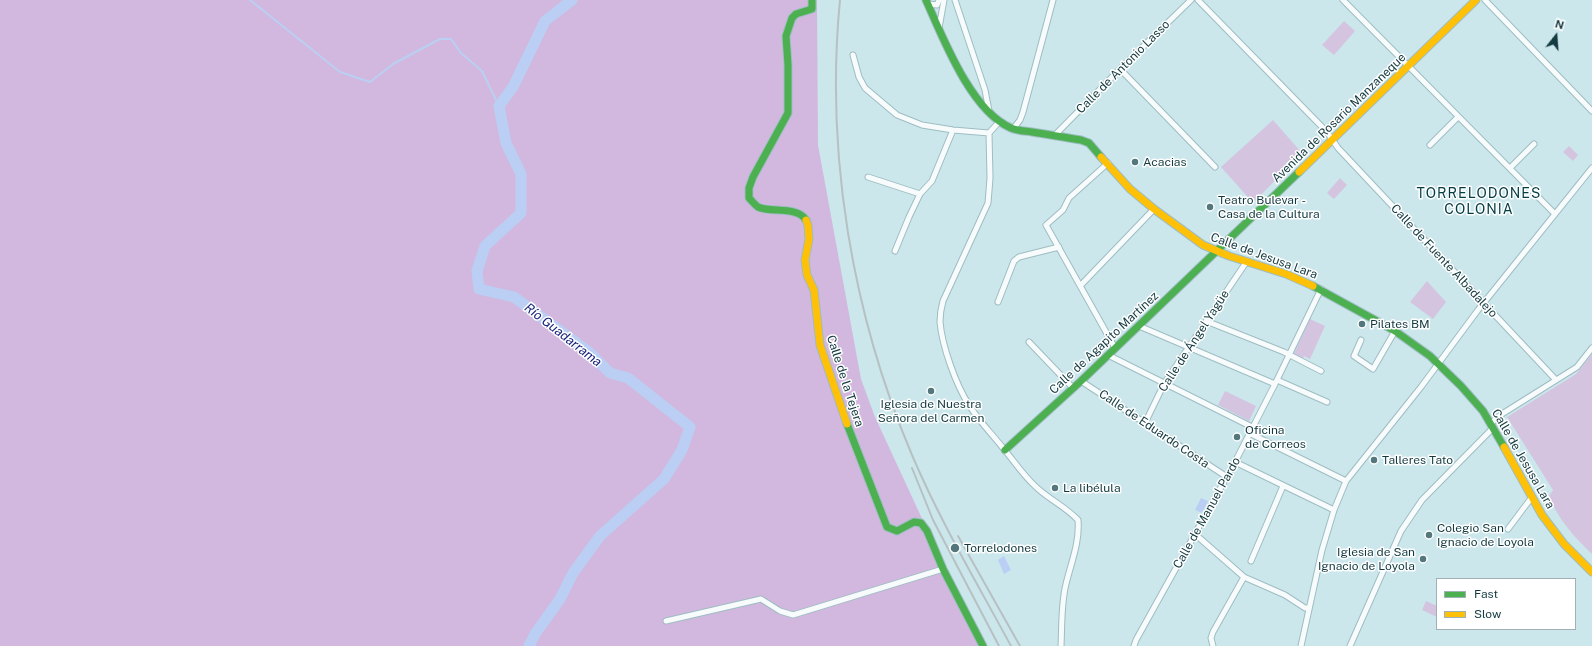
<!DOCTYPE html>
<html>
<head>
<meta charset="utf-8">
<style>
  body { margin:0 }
  #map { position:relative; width:1592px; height:646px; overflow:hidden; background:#cbe7ec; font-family:"Public Sans",sans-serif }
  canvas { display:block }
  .legend { position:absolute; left:1436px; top:578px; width:140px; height:52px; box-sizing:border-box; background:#fff; border:1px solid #a0b0b3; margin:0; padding:5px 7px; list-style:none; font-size:12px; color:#123a40 }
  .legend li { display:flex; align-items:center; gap:8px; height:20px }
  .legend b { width:20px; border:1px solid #a0b0b3 }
  .north { position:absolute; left:1536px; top:16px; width:40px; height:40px; -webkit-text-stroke:3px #fff; paint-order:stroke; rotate:17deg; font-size:11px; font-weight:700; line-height:16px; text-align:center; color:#123a40 }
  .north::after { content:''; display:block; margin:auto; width:14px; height:18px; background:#123a40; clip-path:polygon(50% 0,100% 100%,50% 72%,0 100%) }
</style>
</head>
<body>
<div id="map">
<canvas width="1592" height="646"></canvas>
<ul class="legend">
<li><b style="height:5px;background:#4caf50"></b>Fast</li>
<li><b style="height:5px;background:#ffc107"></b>Slow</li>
</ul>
<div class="north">N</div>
</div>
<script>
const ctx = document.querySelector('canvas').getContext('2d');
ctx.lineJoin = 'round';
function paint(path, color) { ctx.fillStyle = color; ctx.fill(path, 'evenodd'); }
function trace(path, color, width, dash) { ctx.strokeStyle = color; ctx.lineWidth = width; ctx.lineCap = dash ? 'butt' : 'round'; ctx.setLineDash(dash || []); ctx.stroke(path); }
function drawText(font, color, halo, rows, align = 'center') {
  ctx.font = font + ' "Public Sans",sans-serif'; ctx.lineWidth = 3; ctx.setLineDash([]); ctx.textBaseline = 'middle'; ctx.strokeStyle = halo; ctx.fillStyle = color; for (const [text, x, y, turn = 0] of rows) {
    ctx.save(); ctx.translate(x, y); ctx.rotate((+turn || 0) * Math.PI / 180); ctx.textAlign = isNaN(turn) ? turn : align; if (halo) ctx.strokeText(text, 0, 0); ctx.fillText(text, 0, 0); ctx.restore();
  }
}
paint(new Path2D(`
  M1344,21L1355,31L1334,55L1322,45Z
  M1273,120L1302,153L1253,203L1221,167Z
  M1569,146L1578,155L1573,161L1563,152Z
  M1340,178L1347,185L1334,199L1327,193Z
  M1427,281L1446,302L1433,319L1410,302Z
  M1310,319L1325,326L1310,359L1304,356L1302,360L1293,356Z
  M1592,354V554C1575,538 1557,518 1549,496L1553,490L1507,417L1576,374Z
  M1225,391L1256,406L1249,421L1218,405Z
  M1426,601L1437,606V617L1422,610Z`), '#d4c4e0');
paint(new Path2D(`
  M0,0H817L818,145L861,379L875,417L981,646H0Z`), '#d2b8de');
paint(new Path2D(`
  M1201,498L1208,501L1202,513L1195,510Z
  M1004,556L1011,570L1004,574L998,560Z`), '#bacff3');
trace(new Path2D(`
  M250,0L340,72L370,82L393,64L440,39H451L461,53L482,71L499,106`), '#bacff3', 2);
trace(new Path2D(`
  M529,646L535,634L560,599L573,573L600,536L664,479L682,450L690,427L628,378L610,373L590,353L514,297L479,289L477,271L485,246L521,213V174L506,143L499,106L513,87L545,21L572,0`), '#bacff3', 11);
const street = new Path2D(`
  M955,0L985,90L989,111
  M1198,0L1327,132L1338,148L1556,380
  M1343,0L1555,214
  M1485,0L1592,111
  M929,4L937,5L939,0
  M939,28L944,0
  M853,55L859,77L865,88L897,115L922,125L953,130L989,133
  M1120,69L1215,167
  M999,122L989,133L990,178L988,203L943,301C941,308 940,315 940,322C942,346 956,385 969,405C979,421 992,434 1003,448C1014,461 1023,475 1035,486C1048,499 1065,506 1078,520C1080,542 1071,563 1066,584C1061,604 1062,625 1061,646
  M1013,129L1020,120L1023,112L1053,0
  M1055,135L1120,69L1191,0
  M1430,145L1458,117
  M1108,163L1069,198L1063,210L1046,225L1115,348
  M1510,168L1534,144
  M868,177L920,194
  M895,251L909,217L920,194L932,181L953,130
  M1081,285L1154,209
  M998,302L1014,261L1019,257L1059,247
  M1206,321L1284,352L1321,371
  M1139,326L1275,384
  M1361,340L1354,356L1373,369L1395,331
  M1029,342L1073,388
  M1108,355L1252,427
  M1277,380L1327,402
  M1081,381L1227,477
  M1145,423L1164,384L1247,261
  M1491,423L1502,414L1577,367L1592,348
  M1249,433L1346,481
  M1235,462L1334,510
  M1508,529L1532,497
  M1196,535L1244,577L1285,595L1305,608H1309
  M1251,561L1283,486
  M666,621L761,599L780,611L793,615L943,569
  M1134,646L1136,640L1235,462L1275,384L1321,289
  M1213,646L1211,638L1213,632L1244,577
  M1301,646L1322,550L1334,510L1346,481L1421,387L1478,310L1592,168
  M1350,646L1401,531L1422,500L1493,428`);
const fast = new Path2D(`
  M926,0C943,38 971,111 1011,128C1018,131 1026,131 1032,132C1049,135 1065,137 1081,140L1089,143L1101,157
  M806,220C798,206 771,213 758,207C755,205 752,201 749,198V188L753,177L788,113V65L786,36L792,18L796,14L812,9V0
  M1313,286L1395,331L1430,356L1461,386L1483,411L1504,447
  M847,424L887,527L897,531L914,522L921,523L927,531L943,569L983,646
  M1005,450L1081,381L1299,172`);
const slow = new Path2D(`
  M1101,157L1130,189L1154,209L1203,245L1229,256L1286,274L1313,286
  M1299,172L1476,0
  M806,220L808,225L809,239L805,260L807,275L814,290L820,345L847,424
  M1504,447L1542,515L1564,544L1592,572`);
trace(street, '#9ebdc2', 7);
trace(fast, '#9ebdc2', 9);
trace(slow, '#9ebdc2', 9);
trace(street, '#f7fbfc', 5);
trace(fast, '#4caf50', 7);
trace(slow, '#ffc107', 7);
trace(new Path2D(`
  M840,0C825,153 852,314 912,455C940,521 977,583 1011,646
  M912,468L933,520L999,646
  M958,536L1020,646`), '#b7c0c2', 2);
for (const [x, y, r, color] of [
  [1135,162,4,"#53777c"],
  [1210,207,4,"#53777c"],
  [1362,324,4,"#53777c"],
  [931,391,4,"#53777c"],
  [1237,437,4,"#53777c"],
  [1374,460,4,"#53777c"],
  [1055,488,4,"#53777c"],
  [1429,535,4,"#53777c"],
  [955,548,5,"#53777c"],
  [1423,559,4,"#53777c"]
]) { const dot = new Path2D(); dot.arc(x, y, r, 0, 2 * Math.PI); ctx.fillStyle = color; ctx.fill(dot); trace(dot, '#fff', 1.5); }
drawText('12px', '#123a40', '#fff', [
  ["Calle de Antonio Lasso",1123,67,-45],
  ["Avenida de Rosario Manzaneque",1339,118,-44],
  ["Calle de Jesusa Lara",1264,256,20],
  ["Calle de Fuente Albadalejo",1444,261,47],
  ["Calle de Ángel Yagüe",1194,341,-57],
  ["Calle de Agapito Martínez",1104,343,-43],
  ["Calle de la Tejera",845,381,72],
  ["Calle de Eduardo Costa",1154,429,34],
  ["Calle de Jesusa Lara",1523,459,60],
  ["Calle de Manuel Pardo",1207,513,-61]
]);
drawText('12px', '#123a40', '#fff', [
  ["Acacias",1143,162],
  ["Teatro Bulevar -",1218,200],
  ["Casa de la Cultura",1218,214],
  ["Pilates BM",1370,324],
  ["Iglesia de Nuestra",931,404,"center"],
  ["Señora del Carmen",931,418,"center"],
  ["Oficina",1245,430],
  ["de Correos",1245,444],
  ["Talleres Tato",1382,460],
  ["La libélula",1063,488],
  ["Colegio San",1437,528],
  ["Ignacio de Loyola",1437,542],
  ["Torrelodones",964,548],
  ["Iglesia de San",1415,552,"right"],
  ["Ignacio de Loyola",1415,566,"right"]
], 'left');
drawText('italic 13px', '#19257f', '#fff', [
  ["Río Guadarrama",563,335,38]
]);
ctx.letterSpacing = '1px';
drawText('14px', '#043c43', '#fff', [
  ["TORRELODONES",1479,194],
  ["COLONIA",1479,210]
]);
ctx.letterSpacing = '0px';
</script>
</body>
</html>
